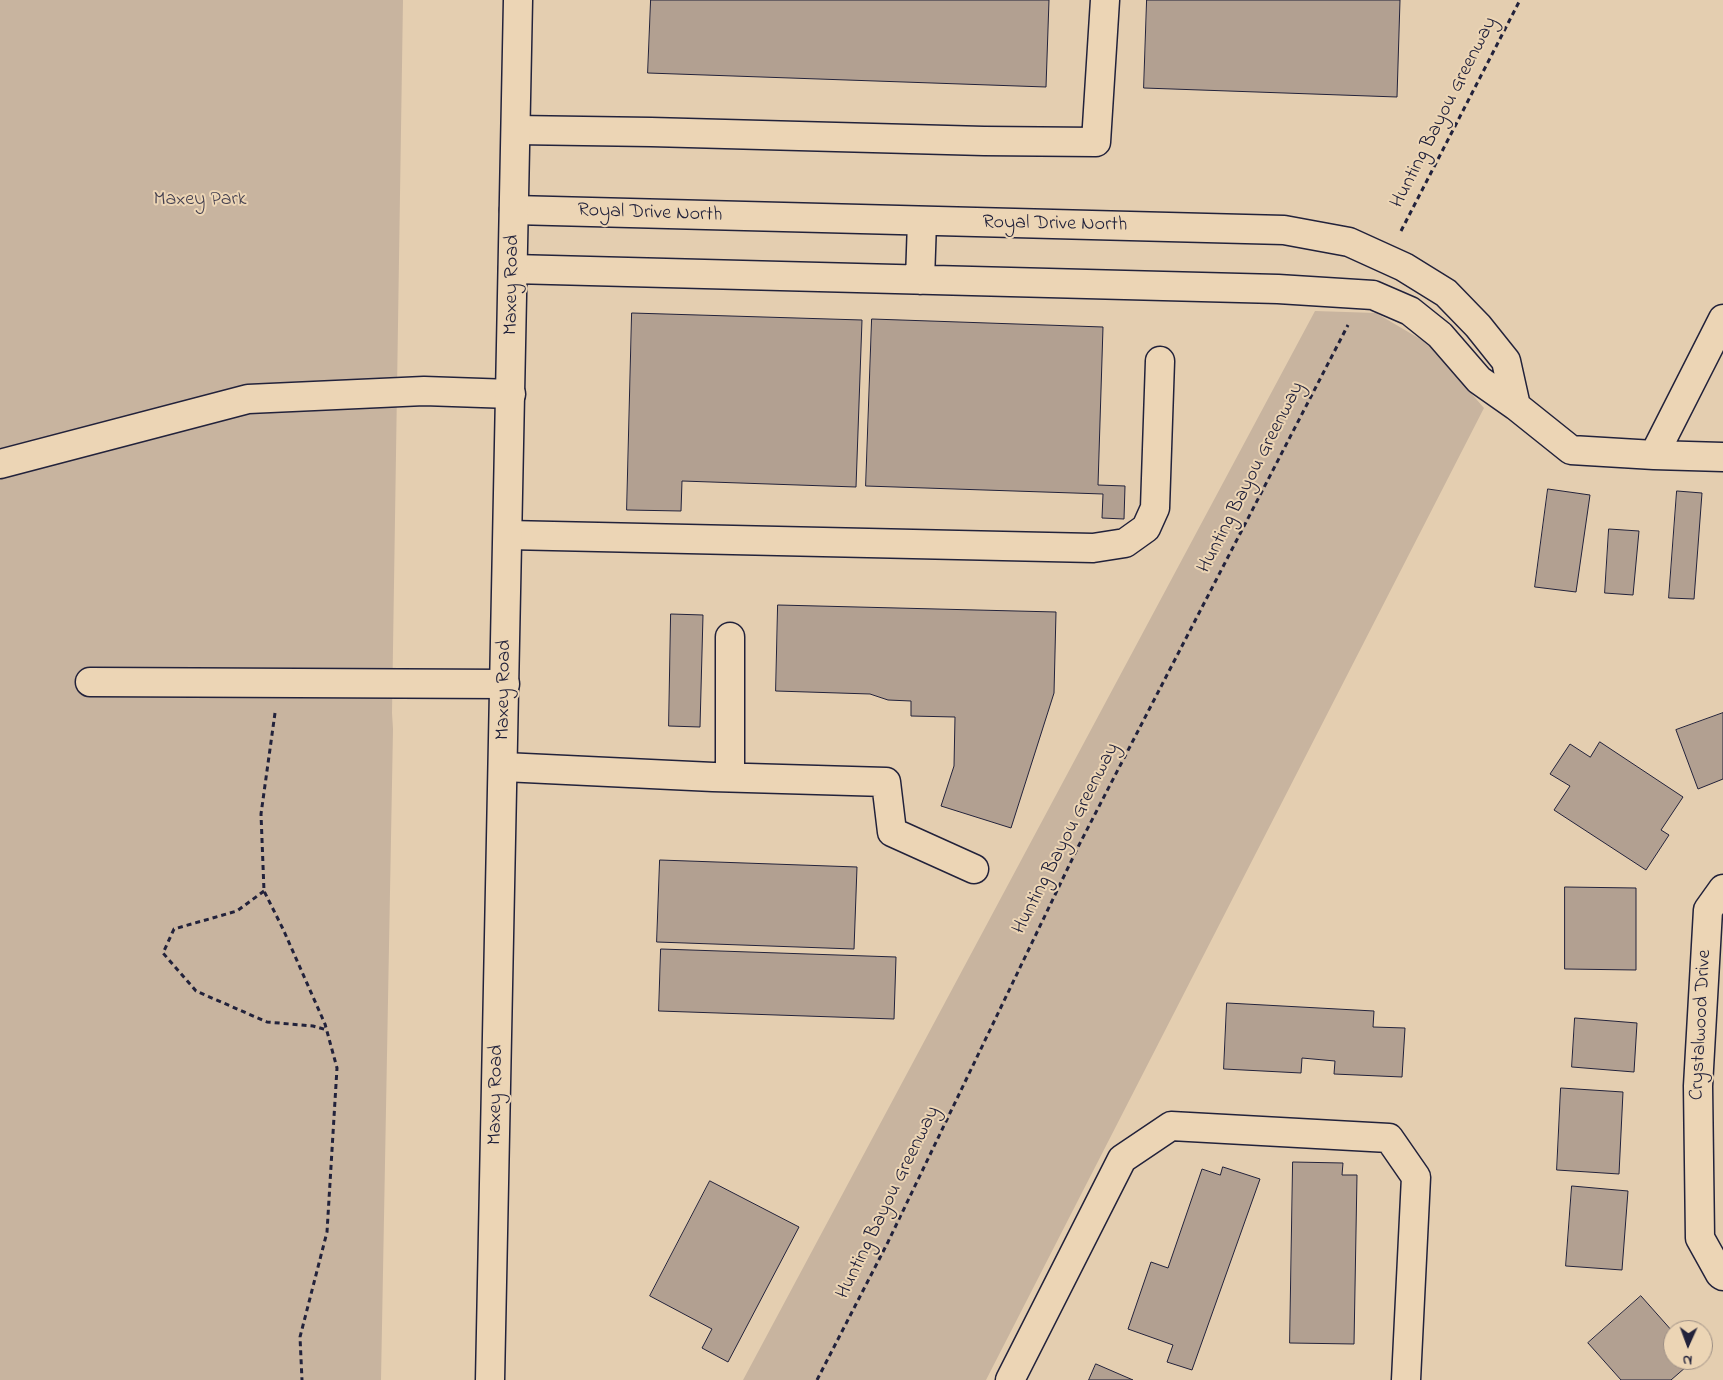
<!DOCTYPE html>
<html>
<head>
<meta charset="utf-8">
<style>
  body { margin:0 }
  #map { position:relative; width:1723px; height:1380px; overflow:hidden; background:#e4ceb0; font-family:"Indie Flower",sans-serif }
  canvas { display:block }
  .north { position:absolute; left:1663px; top:1320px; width:50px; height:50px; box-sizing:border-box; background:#ecd5b5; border:1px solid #9b8d84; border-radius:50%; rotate:182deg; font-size:14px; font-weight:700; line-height:20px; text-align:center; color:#22223b }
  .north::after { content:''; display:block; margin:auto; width:18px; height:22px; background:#22223b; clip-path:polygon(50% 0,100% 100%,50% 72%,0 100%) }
</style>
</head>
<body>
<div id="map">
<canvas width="1723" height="1380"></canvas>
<div class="north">N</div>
</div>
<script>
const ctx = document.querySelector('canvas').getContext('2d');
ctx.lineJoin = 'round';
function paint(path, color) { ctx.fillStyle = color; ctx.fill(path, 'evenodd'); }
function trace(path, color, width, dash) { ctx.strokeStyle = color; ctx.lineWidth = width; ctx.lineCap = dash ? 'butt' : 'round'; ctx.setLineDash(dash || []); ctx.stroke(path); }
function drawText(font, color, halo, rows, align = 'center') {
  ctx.font = font + ' "Indie Flower",sans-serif'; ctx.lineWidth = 4; ctx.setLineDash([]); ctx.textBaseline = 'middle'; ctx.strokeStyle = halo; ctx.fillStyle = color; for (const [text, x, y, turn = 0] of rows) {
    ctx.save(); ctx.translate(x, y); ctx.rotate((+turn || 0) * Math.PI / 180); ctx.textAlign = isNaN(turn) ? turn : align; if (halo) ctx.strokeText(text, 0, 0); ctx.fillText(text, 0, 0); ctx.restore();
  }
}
paint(new Path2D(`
  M0,0H403L392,713L393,729L381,1380H0Z
  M1315,311L1376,313L1427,343L1484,408L986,1380H743Z`), '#c8b49f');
const building = new Path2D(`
  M651,0H1049L1046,87L648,73Z
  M1147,0H1400L1397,97L1144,88Z
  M632,313L862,320L856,487L682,481L681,511L627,510Z
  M872,319L1103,327L1098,485L1125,486L1124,519L1102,518L1103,494L866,486Z
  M1548,489L1590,495L1576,592L1535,587Z
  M1677,491L1702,493L1694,599L1669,598Z
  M1609,529L1639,531L1633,595L1605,593Z
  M778,605L1056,612L1054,693L1011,828L941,806L954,766L955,717L911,716V701L888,700L870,694L776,691Z
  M671,614L703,615L700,727L669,726Z
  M1723,713V779L1698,789L1676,730Z
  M1600,742L1683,797L1661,830L1669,835L1646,870L1554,810L1570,786L1550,774L1570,744L1590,757Z
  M660,860L857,867L854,949L657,942Z
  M1565,887L1636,888V970L1565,969Z
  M661,949L896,957L894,1019L659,1011Z
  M1227,1003L1374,1011L1373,1027L1405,1028L1402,1077L1334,1074L1335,1061L1302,1058L1301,1073L1224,1069Z
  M1575,1018L1637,1023L1634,1072L1572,1067Z
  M1561,1088L1623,1092L1619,1174L1557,1170Z
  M1293,1162L1343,1163L1342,1175H1357L1354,1344L1290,1343Z
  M1223,1167L1260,1179L1192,1370L1167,1362L1173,1345L1128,1329L1151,1262L1168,1268L1202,1169L1220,1175Z
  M710,1181L799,1227L728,1362L702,1348L712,1329L650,1296Z
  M1572,1186L1628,1191L1622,1270L1566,1266Z
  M1641,1296L1673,1332V1360H1694L1671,1380H1621L1588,1343Z
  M1096,1364L1133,1380H1089Z`);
paint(building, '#b2a091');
trace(building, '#22223b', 1);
const minor = new Path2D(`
  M516,130L651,132L984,141L1096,142L1105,0
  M514,210L1284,230L1349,242L1404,267L1446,293L1478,326L1506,361L1516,406
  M513,269L1278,289L1373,295L1410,311L1440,335L1479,380L1516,406L1571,450L1654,455L1723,457
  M920,280L922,221
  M1654,455L1723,319
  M0,464L248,399L424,391L511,394
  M508,535L1093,548L1125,543L1146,528L1155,508L1160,361
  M730,637V777
  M90,682L505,684
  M504,767L713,777L886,782L892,832L974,869
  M1723,889L1708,910L1698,1086L1700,1238L1720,1274L1723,1276
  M1010,1380L1122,1159L1171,1126L1389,1138L1416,1177L1406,1380`);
const major = new Path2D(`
  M490,1380L518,0`);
trace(minor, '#22223b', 31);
trace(major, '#22223b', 31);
trace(new Path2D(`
  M1401,231L1520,0
  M275,713L261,814L264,891L283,929L325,1024L337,1068L327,1232L300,1337L302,1380
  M264,891L237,911L174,929L163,953L196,991L267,1022L313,1026L327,1030
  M817,1380L888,1242L1078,847L1348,325`), '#22223b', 3, [5, 4]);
trace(minor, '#ecd5b5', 28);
trace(major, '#ecd5b5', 28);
drawText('20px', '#22223b', '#ecd5b5', [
  ["Hunting Bayou Greenway",1445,113,-63],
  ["Royal Drive North",650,214,2],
  ["Royal Drive North",1055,225,1],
  ["Maxey Road",513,285,-89],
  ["Hunting Bayou Greenway",1252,478,-63],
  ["Maxey Road",505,690,-89],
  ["Hunting Bayou Greenway",1067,839,-63],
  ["Crystalwood Drive",1702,1025,-87],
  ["Maxey Road",497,1095,-89],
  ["Hunting Bayou Greenway",889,1203,-64]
]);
drawText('20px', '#433f4f', '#ecd5b5', [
  ["Maxey Park",200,201]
]);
</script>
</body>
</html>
